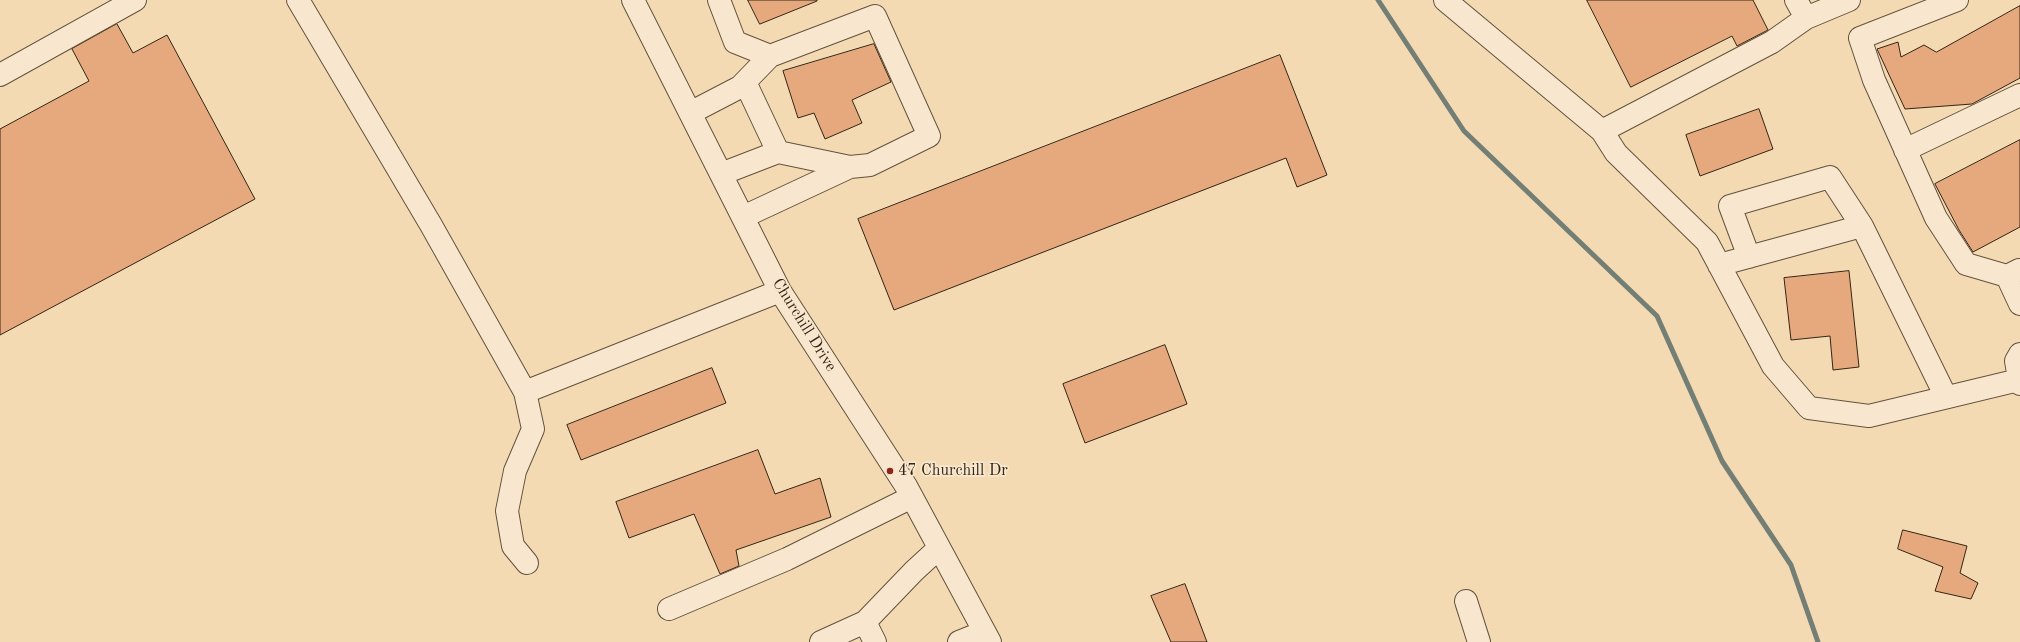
<!DOCTYPE html>
<html>
<head>
<meta charset="utf-8">
<style>
  body { margin:0 }
  canvas { display:block; background:#f4dab3 }
</style>
</head>
<body>
<canvas width="2020" height="642"></canvas>
<script>
const ctx = document.querySelector('canvas').getContext('2d');
ctx.lineJoin = 'round';
function trace(path, color, width, dash) { ctx.strokeStyle = color; ctx.lineWidth = width; ctx.lineCap = dash ? 'butt' : 'round'; ctx.setLineDash(dash || []); ctx.stroke(path); }
function paint(path, color) { ctx.fillStyle = color; ctx.fill(path, 'evenodd'); }
function drawText(font, color, halo, rows, align = 'center') {
  ctx.font = font + ' "Old Standard TT",serif'; ctx.lineWidth = 3.5; ctx.setLineDash([]); ctx.textBaseline = 'middle'; ctx.strokeStyle = halo; ctx.fillStyle = color; for (const [text, x, y, turn = 0] of rows) {
    ctx.save(); ctx.translate(x, y); ctx.rotate((+turn || 0) * Math.PI / 180); ctx.textAlign = isNaN(turn) ? turn : align; if (halo) ctx.strokeText(text, 0, 0); ctx.fillText(text, 0, 0); ctx.restore();
  }
}
trace(new Path2D(`
  M1378,0L1464,131L1657,316L1722,461L1791,565L1818,642`), '#737e75', 5);
const building = new Path2D(`
  M748,0H817V1L760,24Z
  M1587,0H1753L1768,30L1737,46L1732,36L1631,87Z
  M2020,6V78L1972,104L1905,109L1877,49L1898,42L1901,57L1924,45L1936,52Z
  M117,24L133,53L167,35L255,199L0,335V129L89,81L72,49Z
  M874,44L891,82L852,100L862,123L825,139L814,113L798,118L783,71Z
  M1280,55L1327,175L1297,187L1286,158L894,310L858,219Z
  M1759,109L1773,149L1700,176L1686,135Z
  M2020,140V227L1973,252L1959,230L1935,184Z
  M1849,271L1859,367L1833,370L1830,336L1791,340L1784,278Z
  M1165,345L1187,404L1085,443L1063,384Z
  M712,368L726,403L581,460L567,425Z
  M758,450L775,494L820,478L831,517L736,550L739,566L720,574L694,514L629,538L616,502Z
  M1903,530L1967,546L1960,573L1978,583L1971,599L1935,591L1943,567L1898,549Z
  M1185,584L1207,642H1171L1151,596Z`);
paint(building, '#e6a97d');
trace(building, '#332516', 1);
const minor = new Path2D(`
  M298,0L431,225L525,392L533,429L515,471L507,511L513,546L527,563
  M633,0L780,291L906,486L990,642
  M719,0L735,42L770,56
  M1445,0L1602,131L1772,42L1806,18L1849,0
  M1796,0L1806,18
  M1957,0L1860,38L1874,80L1936,218L1966,264L2007,276
  M0,75L135,0
  M745,82L778,152
  M690,113L740,87L770,56L875,16L929,136L870,165L850,167L778,152L721,174
  M1602,131L1616,153L1707,242L1773,366L1809,408L1869,416L2019,380
  M1905,150L2020,95
  M743,217L850,167
  M1749,257L1730,206L1830,177L1862,226
  M1719,265L1862,226L1946,397
  M2019,270L2007,276L2020,304
  M2020,354L2016,361L2020,384
  M525,392L780,291
  M1466,601L1479,642
  M669,609L787,559L912,497
  M821,642L865,622
  M875,642L865,622L914,571L939,548
  M959,642L984,632`);
trace(minor, '#63523d', 24);
trace(minor, '#f8e7ce', 22);
for (const [x, y, r, color] of [
  [890,471,4,"#8f2418"]
]) { const dot = new Path2D(); dot.arc(x, y, r, 0, 2 * Math.PI); ctx.fillStyle = color; ctx.fill(dot); trace(dot, '#f8e7ce', 1.5); }
drawText('16px', '#332516', '#f8e7ce', [
  ["Churchill Drive",804,325,58]
]);
drawText('16px', '#332516', '#f8e7ce', [
  ["47 Churchill Dr",898,471]
], 'left');
</script>
</body>
</html>
